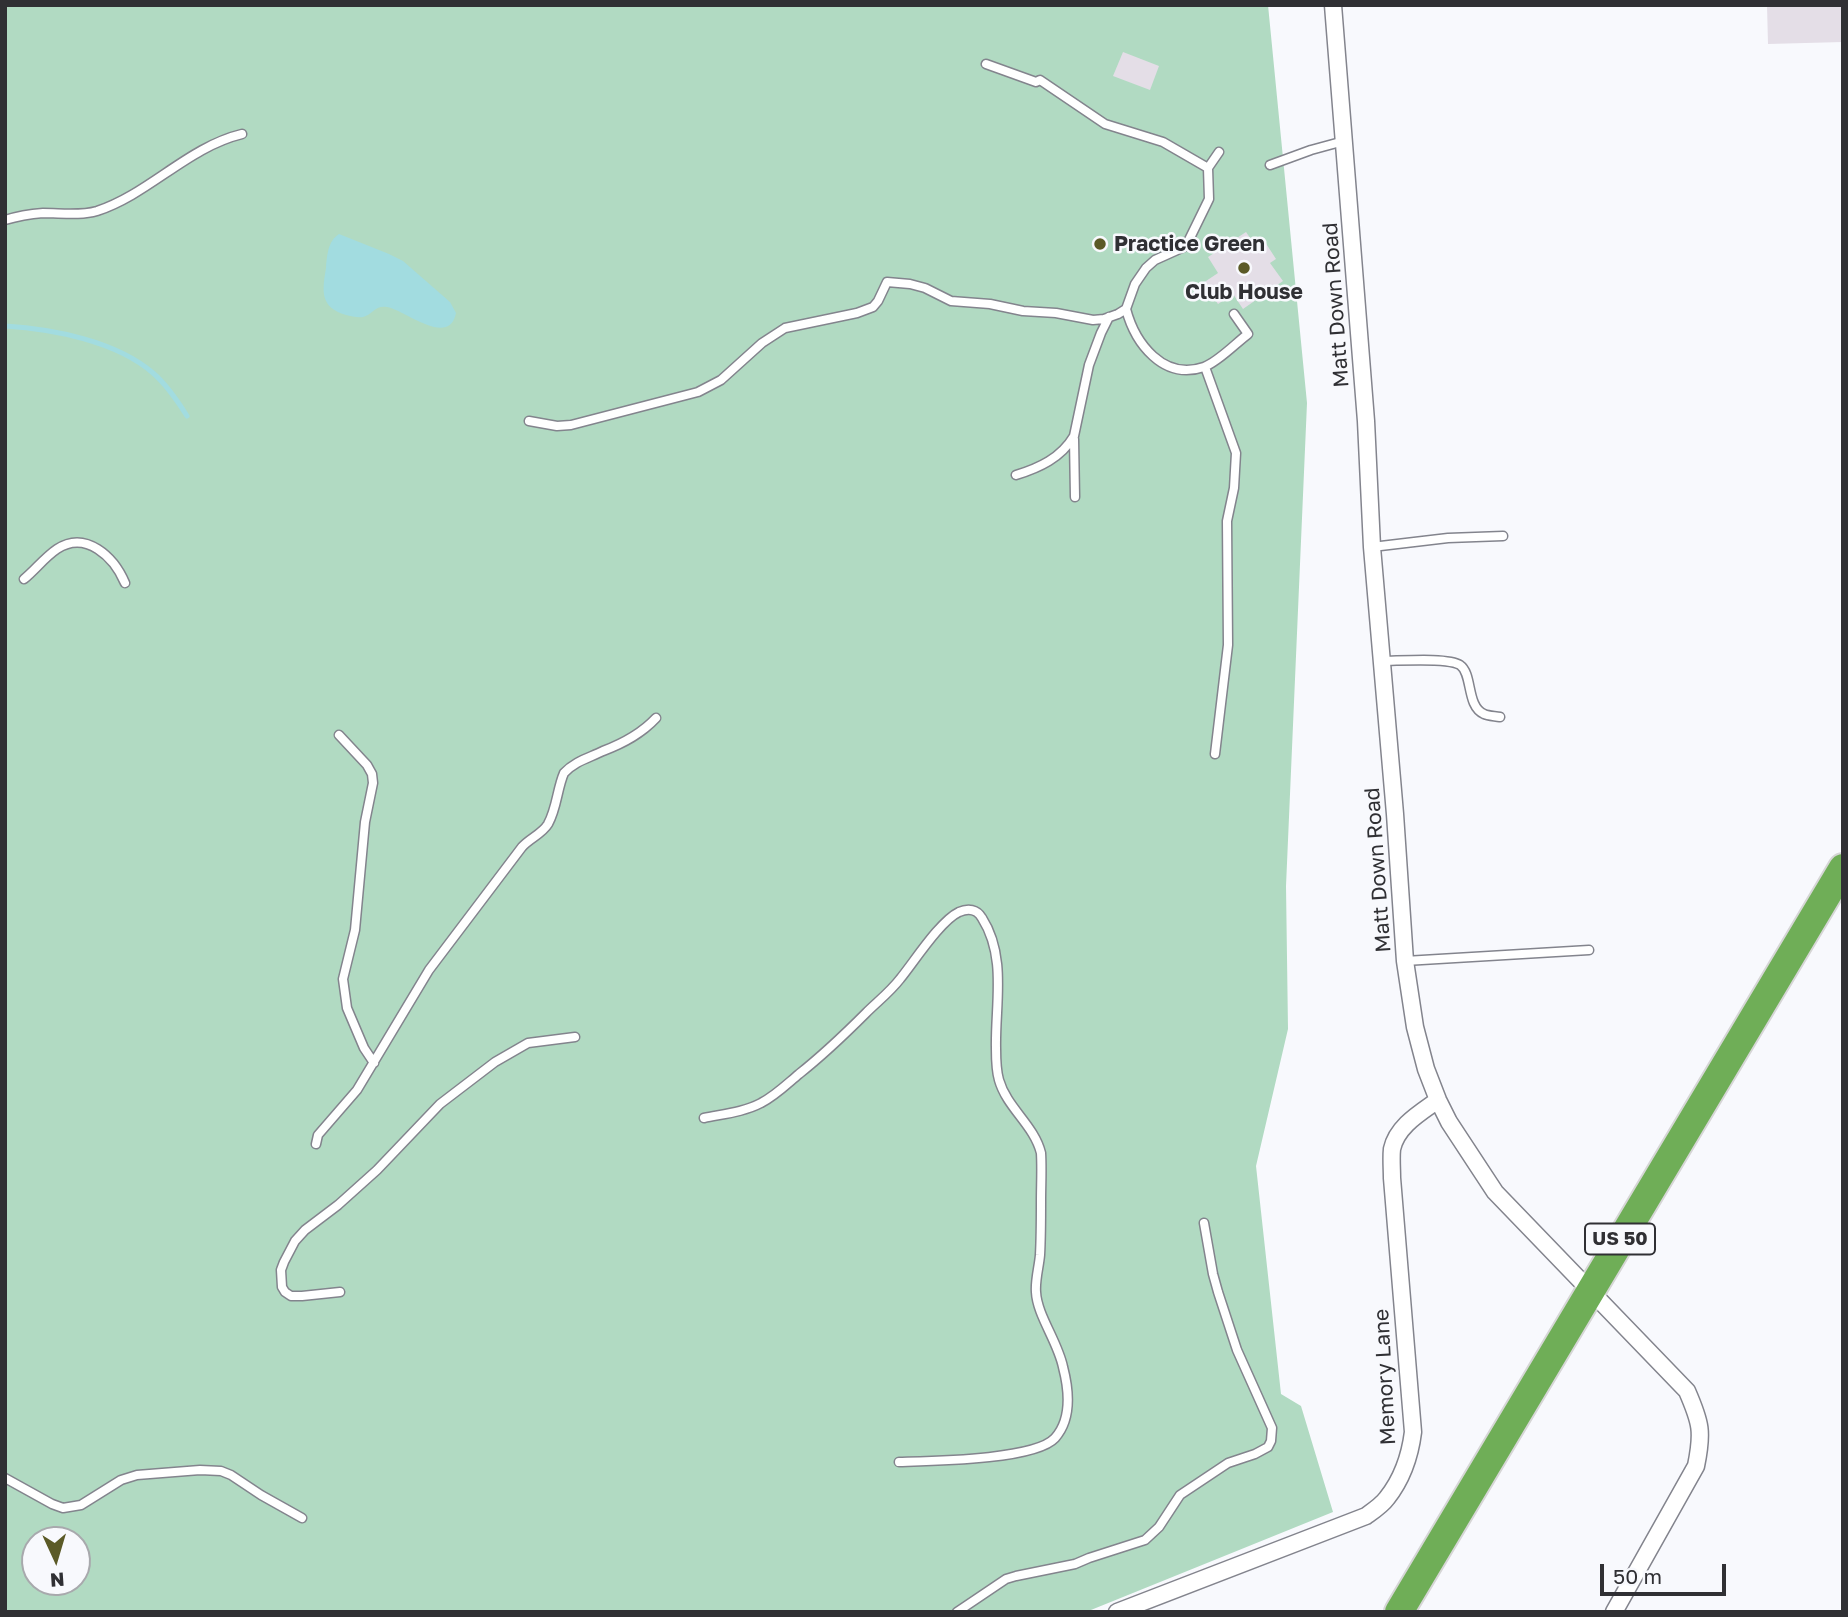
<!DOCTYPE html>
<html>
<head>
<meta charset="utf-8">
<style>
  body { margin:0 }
  #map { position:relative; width:1848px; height:1617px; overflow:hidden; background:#f8f9fd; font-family:"Golos Text",sans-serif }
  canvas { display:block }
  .frame { position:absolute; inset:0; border:7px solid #303034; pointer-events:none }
  .north { position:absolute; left:21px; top:1526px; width:70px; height:70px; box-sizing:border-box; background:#f8f9fd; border:2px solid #a8a9ad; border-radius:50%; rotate:176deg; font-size:19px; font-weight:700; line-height:28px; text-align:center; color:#303034 }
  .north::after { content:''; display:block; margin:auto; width:24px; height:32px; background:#5b5a27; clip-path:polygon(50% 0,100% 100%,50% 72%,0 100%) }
  .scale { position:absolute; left:1600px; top:1564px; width:126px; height:32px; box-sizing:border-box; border:4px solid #303034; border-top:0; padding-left:9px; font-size:21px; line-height:24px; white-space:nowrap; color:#303034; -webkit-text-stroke:5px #f8f9fd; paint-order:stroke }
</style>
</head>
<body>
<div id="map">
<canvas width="1848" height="1617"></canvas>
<div class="frame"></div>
<div class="north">N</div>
<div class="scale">50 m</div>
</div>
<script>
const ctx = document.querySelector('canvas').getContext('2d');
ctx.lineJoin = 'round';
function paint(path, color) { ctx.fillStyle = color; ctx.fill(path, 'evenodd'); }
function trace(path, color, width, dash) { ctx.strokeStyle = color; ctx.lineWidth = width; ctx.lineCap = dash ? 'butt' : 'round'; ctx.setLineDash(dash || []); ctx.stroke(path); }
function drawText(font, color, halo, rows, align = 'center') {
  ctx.font = font + ' "Golos Text",sans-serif'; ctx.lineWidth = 5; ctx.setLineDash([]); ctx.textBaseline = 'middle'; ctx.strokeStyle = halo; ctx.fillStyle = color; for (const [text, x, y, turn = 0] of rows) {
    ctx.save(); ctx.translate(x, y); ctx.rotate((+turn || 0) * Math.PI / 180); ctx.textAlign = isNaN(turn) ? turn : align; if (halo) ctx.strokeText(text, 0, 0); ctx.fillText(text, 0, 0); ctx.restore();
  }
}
paint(new Path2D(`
  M5,5H1268L1307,403L1286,886L1288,1029L1256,1166L1281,1394L1301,1406L1333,1512L1086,1612H5ZM35,1540H77V1582H35Z`), '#b1dac2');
paint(new Path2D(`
  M339,234L389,254L403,261L450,302L456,313C449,348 405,310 387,307C375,305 372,315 363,317C358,318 351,316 346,315C320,307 322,292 326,268C327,255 328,241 339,234Z`), '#a2dce0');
trace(new Path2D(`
  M5,326C53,329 116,341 153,373C167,385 177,400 187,416`), '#a2dce0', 5);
paint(new Path2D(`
  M1767,5H1843V42L1768,44Z
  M1123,52L1159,66L1150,90L1113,76Z
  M1246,232L1257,248L1265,242L1276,259L1270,263L1283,281L1243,309L1233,294L1218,304L1203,283L1218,273L1208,257Z`), '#e4dee7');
const lane = new Path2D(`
  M986,64L1036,82L1040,80L1105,124L1163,142L1208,168
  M1270,165L1311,150L1344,141
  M5,220C18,216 30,214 43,213C61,213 80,216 97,211C149,194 188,147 242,134
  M1126,309C1135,343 1163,381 1204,367C1218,362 1236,343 1248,334L1234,314
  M1205,367L1236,453L1234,488L1227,521L1228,645L1215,754
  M529,421L557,426L571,425L698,392L721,380L762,343L785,328L857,313L873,307L878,301L887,282L910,284L925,288L951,301L990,304L1023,311L1056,313L1093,320L1104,319L1118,314L1126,309L1135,284L1146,268L1155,260L1186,246L1209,199L1208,168L1219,152
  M1074,439L1075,497
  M1016,475C1039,468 1061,458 1074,436L1089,365L1101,333L1109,317
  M1372,547L1448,538L1503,536
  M24,579C35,570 45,557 57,549C86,530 114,557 125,583
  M1382,661C1399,661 1448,657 1460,665C1473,674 1466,706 1484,714C1488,716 1495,716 1500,717
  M339,735L367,765L372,774L373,783L365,822L355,930L343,979L347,1008L364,1048L374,1063
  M1405,961L1589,950
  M704,1118C723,1114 744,1112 761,1103C775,1096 787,1084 799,1074C823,1055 844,1035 866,1013C877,1002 890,992 900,979C914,962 940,921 959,912C968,908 977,909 982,918C1007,957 995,1005 996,1048C996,1059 996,1070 999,1080C1007,1108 1034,1125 1041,1153C1042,1169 1041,1185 1041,1201C1041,1219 1041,1237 1040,1255C1039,1267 1035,1280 1036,1292C1037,1315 1058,1342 1063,1367C1069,1390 1072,1419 1055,1438C1035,1460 931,1461 899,1462
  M316,1144L318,1135L357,1090L429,970L522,847C530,838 542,834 548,824C557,808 557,789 564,773C575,761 589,758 603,751C624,743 641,734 656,718
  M340,1292L302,1296H291L285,1292L282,1287L281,1270L284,1262L295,1241L305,1230L338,1205L377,1170L440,1104L495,1062L528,1043L575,1037
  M5,1478L52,1504L63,1508L81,1505L121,1480L137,1475L200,1470L221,1471L231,1475L261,1495L302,1518
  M957,1612L1006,1579L1016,1576L1075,1564L1089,1558L1145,1540L1159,1527L1180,1495L1228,1463L1255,1454L1268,1447L1271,1441L1272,1428L1237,1350L1218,1292L1213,1274L1204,1223`);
const street = new Path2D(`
  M1333,5L1366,421L1372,547L1395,814L1405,961L1415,1027L1426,1069L1438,1100L1449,1122L1495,1192L1687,1391C1701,1423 1703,1432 1696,1466L1614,1612
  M1117,1612L1366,1516C1373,1511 1382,1505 1387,1498C1402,1479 1410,1456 1413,1432L1392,1178C1392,1169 1391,1158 1392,1149C1397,1126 1420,1113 1438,1100`);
const highway = new Path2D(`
  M1399,1612L1843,868`);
trace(lane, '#83848d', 11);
trace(street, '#83848d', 19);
trace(highway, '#d6d6d6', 32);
trace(lane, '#fff', 8);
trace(street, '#fff', 16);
trace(highway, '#6fae57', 28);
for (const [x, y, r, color] of [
  [1100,244,7,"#5b5a27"],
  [1244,268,7,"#5b5a27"]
]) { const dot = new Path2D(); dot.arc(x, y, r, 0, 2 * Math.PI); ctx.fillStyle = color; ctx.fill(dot); trace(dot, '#f8f9fd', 2.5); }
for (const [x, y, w] of [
  [1620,1239,70]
]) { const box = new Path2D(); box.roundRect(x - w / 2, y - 15.5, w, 31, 5); ctx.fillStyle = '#f8f9fd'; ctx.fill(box); trace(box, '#303034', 2); }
drawText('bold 19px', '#303034', null, [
  ["US 50",1620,1239]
]);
drawText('bold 21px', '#303034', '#f8f9fd', [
  ["Practice Green",1114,244],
  ["Club House",1244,292,"center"]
], 'left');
drawText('21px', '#303034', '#f8f9fd', [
  ["Matt Down Road",1336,305,-94],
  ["Matt Down Road",1378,870,-94],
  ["Memory Lane",1385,1377,-93]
]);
</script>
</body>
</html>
